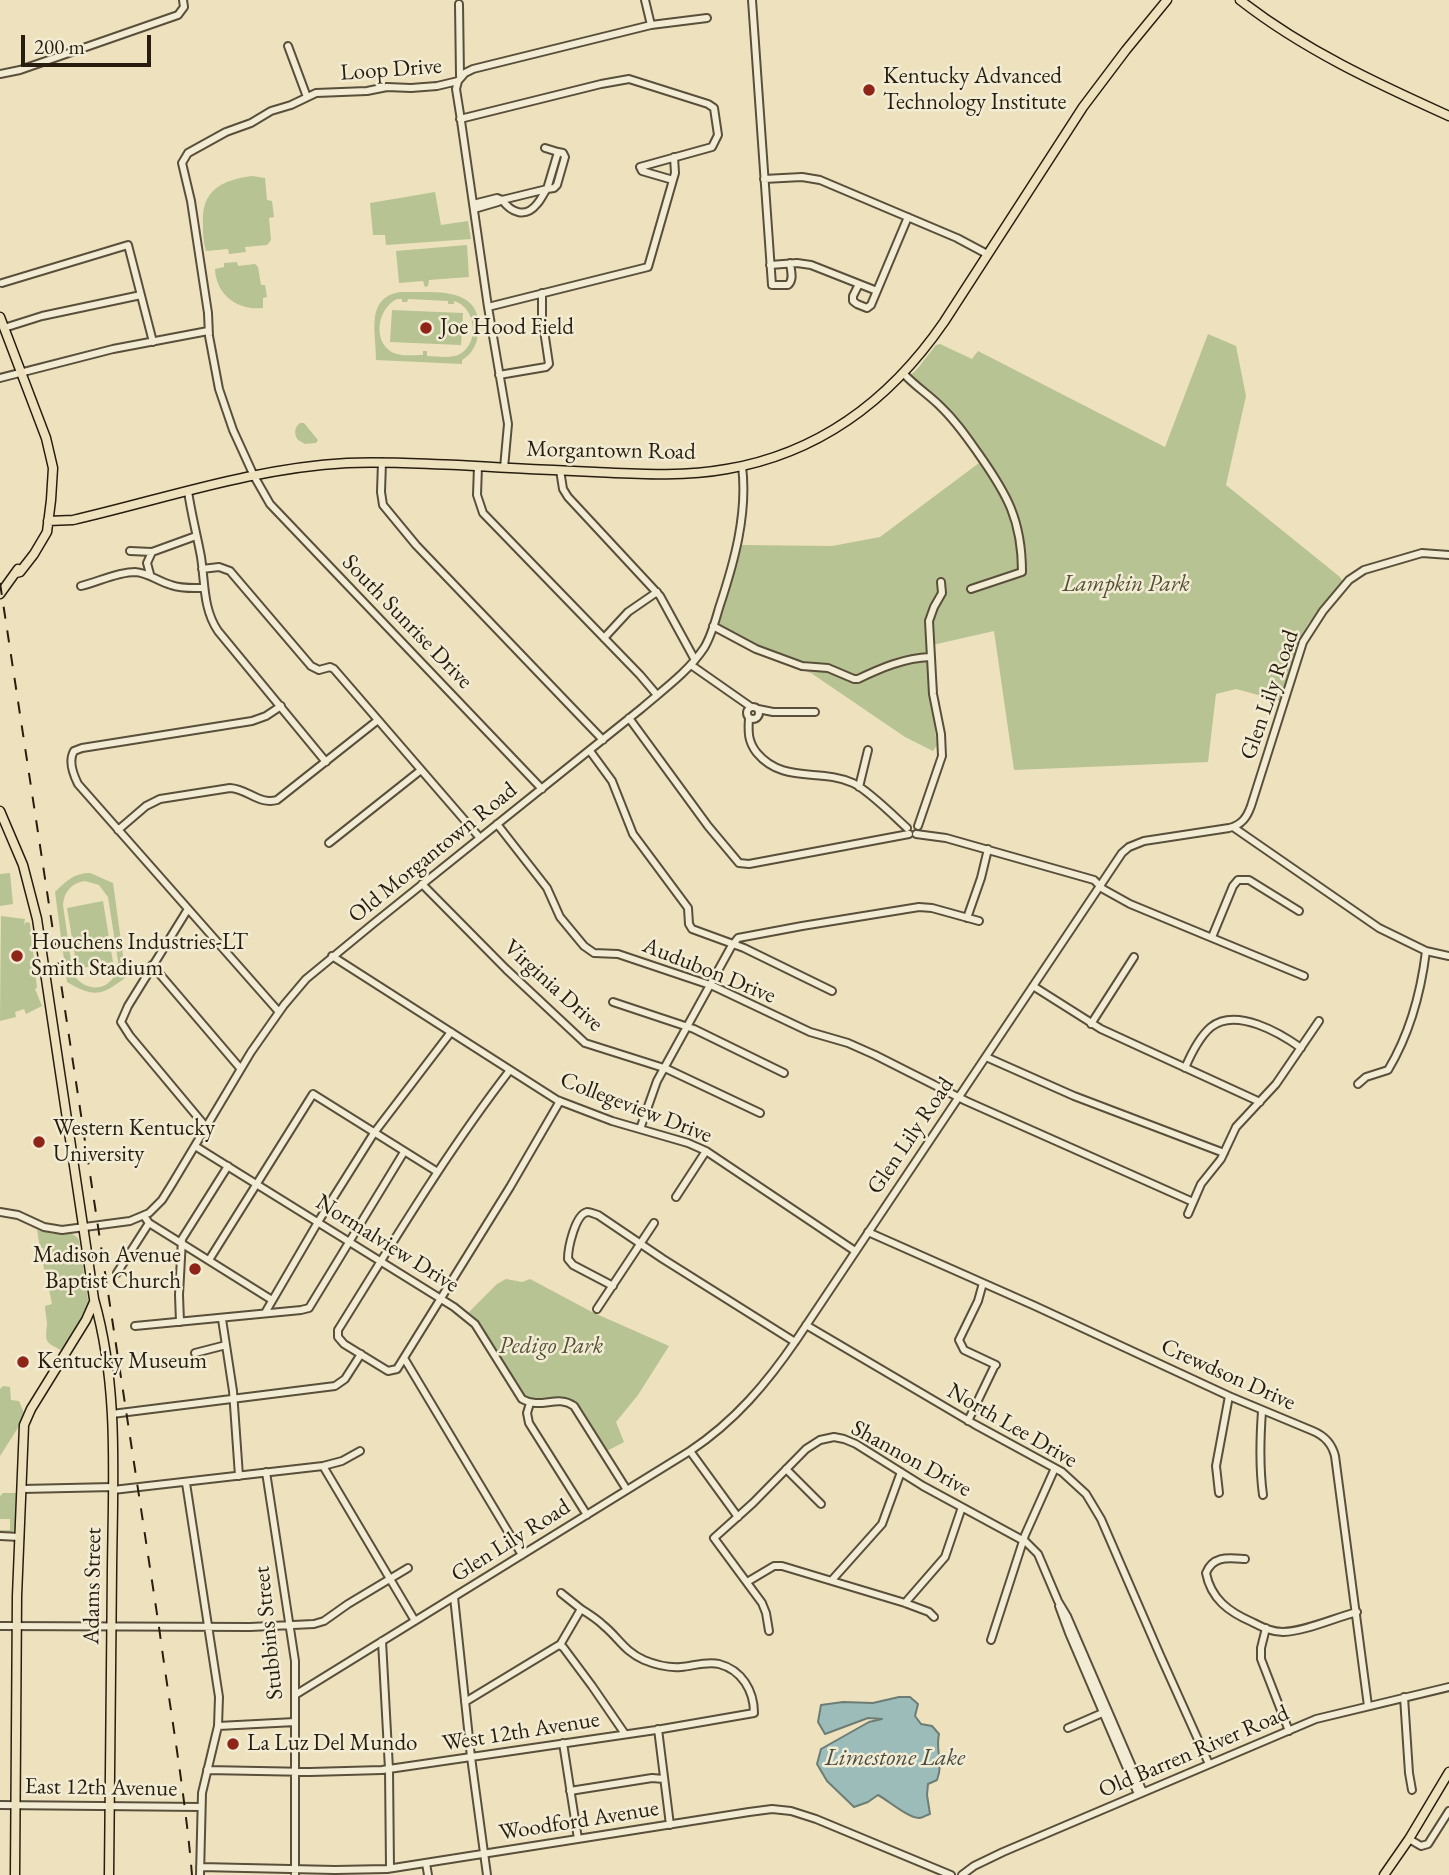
<!DOCTYPE html>
<html>
<head>
<meta charset="utf-8">
<style>
  body { margin:0 }
  #map { position:relative; width:1449px; height:1875px; overflow:hidden; background:#ede2bd; font-family:"EB Garamond",serif }
  canvas { display:block }
  .scale { position:absolute; left:21px; top:35px; width:130px; height:32px; box-sizing:border-box; border:4px solid #281e10; border-top:0; padding-left:9px; font-size:21px; line-height:24px; white-space:nowrap; color:#281e10; -webkit-text-stroke:5px #f3ecd4; paint-order:stroke }
</style>
</head>
<body>
<div id="map">
<canvas width="1449" height="1875"></canvas>
<div class="scale">200 m</div>
</div>
<script>
const ctx = document.querySelector('canvas').getContext('2d');
ctx.lineJoin = 'round';
function paint(path, color) { ctx.fillStyle = color; ctx.fill(path, 'evenodd'); }
function trace(path, color, width, dash) { ctx.strokeStyle = color; ctx.lineWidth = width; ctx.lineCap = dash ? 'butt' : 'round'; ctx.setLineDash(dash || []); ctx.stroke(path); }
function drawText(font, color, halo, rows, align = 'center') {
  ctx.font = font + ' "EB Garamond",serif'; ctx.lineWidth = 5; ctx.setLineDash([]); ctx.textBaseline = 'middle'; ctx.strokeStyle = halo; ctx.fillStyle = color; for (const [text, x, y, turn = 0] of rows) {
    ctx.save(); ctx.translate(x, y); ctx.rotate((+turn || 0) * Math.PI / 180); ctx.textAlign = isNaN(turn) ? turn : align; if (halo) ctx.strokeText(text, 0, 0); ctx.fillText(text, 0, 0); ctx.restore();
  }
}
paint(new Path2D(`
  M252,176L265,178L267,200L272,201L274,217L269,218L271,240L267,245L245,247L246,252L229,254L228,249L206,251C203,242 203,233 203,224C201,190 222,180 252,176Z
  M435,192L441,225L468,221L471,239L386,245L385,235H373L370,203Z
  M467,245L469,277L429,280L428,286L425,287L423,281L399,283L396,251Z
  M237,262L238,266L255,264L258,267L261,285H265L267,297L263,298V308C238,311 216,295 215,269L224,267V263Z
  M400,292C432,293 484,284 478,333C477,345 472,354 462,360V364L376,360C377,335 364,298 400,292ZM397,299H402V302H407L408,299L448,301V304H454V301C476,307 480,343 460,354C451,359 437,356 427,356V351H423V355C413,355 399,357 390,351C372,338 379,307 397,299Z
  M392,310L463,313L461,345L390,342Z
  M1208,334L1236,346L1246,396L1226,485L1340,577L1343,582L1308,624L1304,632L1281,701L1236,689L1216,694L1208,762L1014,770L994,631L928,646L929,682L937,745L933,751L905,737L811,673L771,659L716,630L742,545L832,546L880,537L979,463L942,410L905,381L918,368L936,345L940,344L972,359L978,351L1165,447Z
  M300,423H304L318,440L316,443L305,444L298,440C294,435 294,427 300,423Z
  M10,873L13,904L0,906V874Z
  M90,873L113,883L126,977C102,996 94,998 67,982L55,892C66,881 74,873 90,873ZM85,881L99,885L108,897L118,961C118,989 88,997 73,974L63,905C64,892 71,883 85,881Z
  M103,901L113,962L77,969L67,908Z
  M1,912V916L25,919L24,925L26,922L30,923L37,988L35,989L42,1006L26,1014L24,1009L15,1012L16,1017L0,1021Z
  M37,1230L54,1234H72L77,1237L79,1241L89,1306L63,1351C45,1342 45,1343 47,1324C47,1319 45,1312 45,1306L52,1304L47,1280L49,1279L47,1273H45L41,1254L44,1253L43,1248H40Z
  M506,1279L522,1282L530,1279L592,1312L669,1346L638,1395L616,1422L624,1442L607,1451L581,1410C568,1392 561,1398 543,1401C537,1402 531,1400 525,1399L500,1362L479,1323L469,1312L497,1284Z
  M3,1386L10,1387L11,1400L19,1401L24,1413L21,1423L0,1456V1389Z
  M3,1493H18L15,1529L12,1533H0V1530H10V1519H0V1496Z`), '#b7c392');
const water = new Path2D(`
  M899,1697H910L918,1704L915,1716L921,1724L932,1726L939,1734C935,1752 944,1761 937,1780L928,1784L927,1795L930,1814C926,1815 923,1818 919,1818C908,1818 889,1801 878,1795L868,1802L854,1807L827,1781L817,1764L821,1749L869,1722L882,1719L868,1718L825,1734L818,1722L821,1705L843,1702L873,1703Z`);
paint(water, '#9bbcb9');
trace(water, '#6d7d75', 2);
const minor = new Path2D(`
  M645,0L651,25
  M752,0L772,285H788C794,280 791,271 790,263
  M459,4L460,76
  M288,46L307,97
  M0,74L20,70L178,15L184,7L183,0
  M458,81L456,89L460,114L488,307L508,424L504,468
  M460,119L601,84L629,79L708,104L714,108L718,135L712,147L640,167L642,171L673,180
  M545,148L558,152L547,189L502,200C511,212 525,219 537,204C541,200 543,194 547,189L554,188L557,185L565,157L563,153L558,152
  M764,179L802,177L820,180L957,238L987,254
  M473,204L497,198L502,200L498,202L474,209
  M770,265L797,263L811,265L877,291
  M2,283L128,245L153,342
  M859,284L853,296V301L857,304L867,308L871,305L908,217
  M488,307L648,267L675,173L674,157
  M4,328L42,316L141,295
  M904,374C915,386 929,395 940,406C955,420 966,436 978,453C1007,494 1022,520 1022,572L971,589
  M499,375L546,367L549,364L542,317V293
  M0,378L113,349L208,331
  M382,462L381,492L383,505L416,545L603,740
  M478,466L477,495L483,513L640,675L657,695
  M560,470L563,489L568,497L660,596L695,660
  M188,491C191,513 197,535 201,557C205,583 203,609 218,631L326,762
  M130,551L152,552L196,536
  M202,569L219,567L230,571L311,666L319,670L330,667L334,669L480,838
  M150,574L147,563L152,552
  M81,586C98,582 117,572 135,572C149,573 157,581 171,585C182,589 193,588 204,588
  M713,626L756,649L802,666L828,668L854,679H858C881,668 904,658 930,657
  M604,638L628,612L657,592
  M691,665L751,707
  M747 713a6 6 0 1 1 12 0a6 6 0 1 1-12 0Z
  M758,709L773,712H815
  M629,718L708,826L739,863L749,864L909,834
  M749,718C748,732 748,742 757,753C783,784 820,768 853,783C868,790 894,816 907,828
  M590,751L612,781L633,834L688,908L689,924L692,929L744,948L832,991
  M859,787L868,750
  M542,789L270,504L254,476L233,430L219,389L209,336L208,313L191,201L182,163L188,153L226,132L251,123L271,111L291,105L316,93L367,91L387,87L411,88L437,86L458,81L465,73L473,69L651,25L707,18
  M497,824L547,888L560,917L584,946L594,953L618,954L713,986L810,1032L848,1043L875,1055L966,1101L1193,1202
  M918,826L942,756L941,734L933,694L929,621L934,607L942,593L941,582
  M1233,827L1379,928L1426,951L1449,956
  M118,830L146,806L160,799L230,788C248,789 259,805 277,800L378,720
  M916,834L946,838L1087,878L1094,880L1103,889L1130,904L1304,976
  M329,843L421,770
  M422,884L506,969L585,1043L667,1069L760,1113
  M188,909L128,1006L121,1022L130,1036L206,1127
  M967,918L981,878L988,849
  M1212,937L1233,886L1238,880H1249L1299,911
  M332,956L557,1100L612,1121L688,1143L706,1151L855,1251
  M152,965L240,1068
  M1033,986L1101,1029L1260,1102
  M613,1002L694,1029L784,1073
  M279,1012L78,784C73,774 68,761 74,751L82,748L252,721L266,716L281,706
  M1091,1024L1134,957
  M986,1057L1074,1096L1224,1153
  M1185,1068C1191,1054 1199,1037 1211,1027C1236,1007 1280,1033 1301,1048
  M510,1070C446,1153 393,1242 338,1330V1337L344,1344L388,1371L397,1369L510,1187L560,1101
  M1358,1084L1366,1077L1388,1070C1409,1035 1421,992 1426,951
  M640,1129L657,1081L731,947L738,938L802,926L919,907L932,908L979,921
  M195,1146L454,1307L475,1324L522,1399C541,1410 557,1394 574,1406L627,1490
  M676,1197L706,1151
  M0,1212L18,1215L44,1227L62,1230L130,1221L149,1213L162,1200L172,1184L251,1052L284,1005L306,979L374,923L642,708C664,689 688,672 704,648C711,637 715,622 719,608C734,563 748,514 742,466
  M1188,1214L1201,1184L1221,1159L1236,1127L1276,1084L1319,1021
  M144,1216L149,1223L272,1300
  M868,1232L1035,1306L1229,1396L1313,1431C1325,1436 1332,1444 1335,1456L1368,1706
  M209,1260L313,1094L436,1171
  M117,1273L149,1223
  M983,1283L978,1301L959,1340L964,1350L996,1365
  M613,1286L573,1265L568,1259C568,1248 575,1215 587,1212C591,1212 594,1214 598,1215L663,1259L795,1342
  M597,1309L654,1223
  M265,1313L318,1222L374,1133L451,1032
  M222,1319L233,1391L239,1476
  M180,1322L179,1295L182,1239L228,1166
  M806,1325L974,1424L1062,1472L1086,1494L1101,1519L1160,1655L1209,1764
  M135,1326L301,1310L309,1308L404,1152
  M195,1353L226,1345
  M404,1358L522,1555
  M530,1403L527,1413L529,1423L587,1515
  M1262,1411C1260,1439 1259,1466 1263,1495
  M112,1414L335,1386L345,1379L361,1354
  M968,1421L995,1365
  M690,1451L738,1517
  M323,1466L415,1621
  M786,1469L821,1504
  M266,1472L295,1661V1875
  M186,1483L219,1697L218,1726L202,1793L200,1875
  M22,1489L113,1487
  M113,1490L323,1466L342,1461L360,1451
  M1219,1493L1216,1466L1229,1396
  M0,1536L20,1537
  M1245,1559C1229,1558 1213,1555 1206,1573C1211,1599 1229,1612 1252,1622C1262,1627 1271,1632 1283,1632C1306,1631 1334,1618 1357,1612
  M832,1580L882,1524L901,1472
  M747,1582L774,1566H782L905,1603L929,1612L934,1617
  M561,1593L581,1609
  M454,1597L471,1757L487,1875
  M905,1603L945,1557L962,1507
  M1059,1606L1069,1633L1138,1794
  M0,1626L250,1627L314,1624L324,1621L348,1604L408,1568
  M1266,1628L1261,1648V1659L1289,1731
  M769,1631L766,1613L762,1603L714,1538L753,1503L806,1449L820,1440L834,1437L844,1439L856,1444L923,1486L1026,1542L1038,1554L1058,1601L1067,1616L1143,1792
  M991,1640L1025,1535L1055,1468
  M382,1641L389,1769L390,1868
  M295,1695L690,1451C735,1421 767,1383 797,1339L1122,853L1129,847L1144,841L1229,828C1242,825 1247,817 1251,806L1303,642L1323,611L1349,580L1364,570L1422,553L1449,555
  M1404,1697L1409,1773L1412,1790
  M465,1702L559,1645L563,1647L592,1686L625,1734
  M218,1726L295,1722
  M1068,1728L1107,1711
  M658,1729L670,1825
  M563,1743L578,1839
  M207,1770L310,1772L382,1770L656,1730L754,1713C754,1691 742,1670 719,1664C707,1661 693,1666 681,1667C668,1668 656,1665 644,1660C624,1651 619,1638 603,1625C597,1619 589,1614 581,1609L560,1645
  M570,1791L652,1778L664,1779
  M0,1805L201,1807
  M1409,1839L1421,1846L1428,1844L1449,1811
  M426,1863L428,1875
  M200,1867L335,1870L387,1869L749,1812L772,1809L791,1811L816,1819L951,1875
  M962,1875L974,1866L1003,1852L1316,1719L1449,1687`);
const major = new Path2D(`
  M1240,0C1304,50 1376,83 1449,116
  M0,317L46,438L53,468L51,500L47,532L34,554L20,572L16,573
  M48,521L73,520C164,499 253,468 347,463C384,461 421,464 458,465C504,468 549,470 595,472C639,474 683,477 727,469C820,453 891,399 944,322L1083,107L1126,50L1167,0
  M0,594L18,569
  M0,811L23,865L37,919L94,1299C119,1386 113,1478 112,1568C111,1670 110,1773 109,1875
  M15,1875L17,1596L24,1425L31,1409L86,1320L94,1302
  M1384,1875L1409,1839L1449,1772`);
trace(minor, '#594f3b', 10);
trace(major, '#281e10', 11);
trace(minor, '#f3ecd4', 6);
trace(major, '#ede2bd', 8);
trace(new Path2D(`
  M0,583L159,1627C170,1710 185,1792 192,1875`), '#281e10', 2, [12, 12]);
for (const [x, y, r, color] of [
  [869,90,7,"#8f2418"],
  [426,328,7,"#8f2418"],
  [17,956,7,"#8f2418"],
  [39,1142,7,"#8f2418"],
  [195,1269,7,"#8f2418"],
  [23,1362,7,"#8f2418"],
  [233,1744,7,"#8f2418"]
]) { const dot = new Path2D(); dot.arc(x, y, r, 0, 2 * Math.PI); ctx.fillStyle = color; ctx.fill(dot); trace(dot, '#f3ecd4', 2.5); }
drawText('23px', '#281e10', '#f3ecd4', [
  ["Loop Drive",391,70,-4],
  ["Morgantown Road",611,451,1],
  ["South Sunrise Drive",407,622,46],
  ["Glen Lily Road",1270,695,-71],
  ["Old Morgantown Road",433,853,-39],
  ["Audubon Drive",709,971,22],
  ["Virginia Drive",553,986,42],
  ["Collegeview Drive",636,1108,21],
  ["Glen Lily Road",911,1136,-56],
  ["Normalview Drive",387,1244,32],
  ["Crewdson Drive",1228,1375,24],
  ["North Lee Drive",1012,1426,30],
  ["Shannon Drive",911,1459,29],
  ["Glen Lily Road",511,1541,-32],
  ["Adams Street",93,1586,-89],
  ["Stubbins Street",269,1633,-96],
  ["West 12th Avenue",521,1732,-9],
  ["Old Barren River Road",1194,1752,-23],
  ["East 12th Avenue",101,1788,1],
  ["Woodford Avenue",579,1821,-9]
]);
drawText('23px', '#281e10', '#f3ecd4', [
  ["Kentucky Advanced",883,77],
  ["Technology Institute",883,103],
  ["Joe Hood Field",440,328],
  ["Houchens Industries-LT",31,943],
  ["Smith Stadium",31,969],
  ["Western Kentucky",53,1129],
  ["University",53,1155],
  ["Madison Avenue",181,1256,"right"],
  ["Baptist Church",181,1282,"right"],
  ["Kentucky Museum",37,1362],
  ["La Luz Del Mundo",247,1744]
], 'left');
drawText('italic 23px', '#535037', '#f3ecd4', [
  ["Lampkin Park",1126,585],
  ["Pedigo Park",551,1347]
]);
drawText('italic 24px', '#4a4d43', '#f3ecd4', [
  ["Limestone Lake",895,1758]
]);
</script>
</body>
</html>
